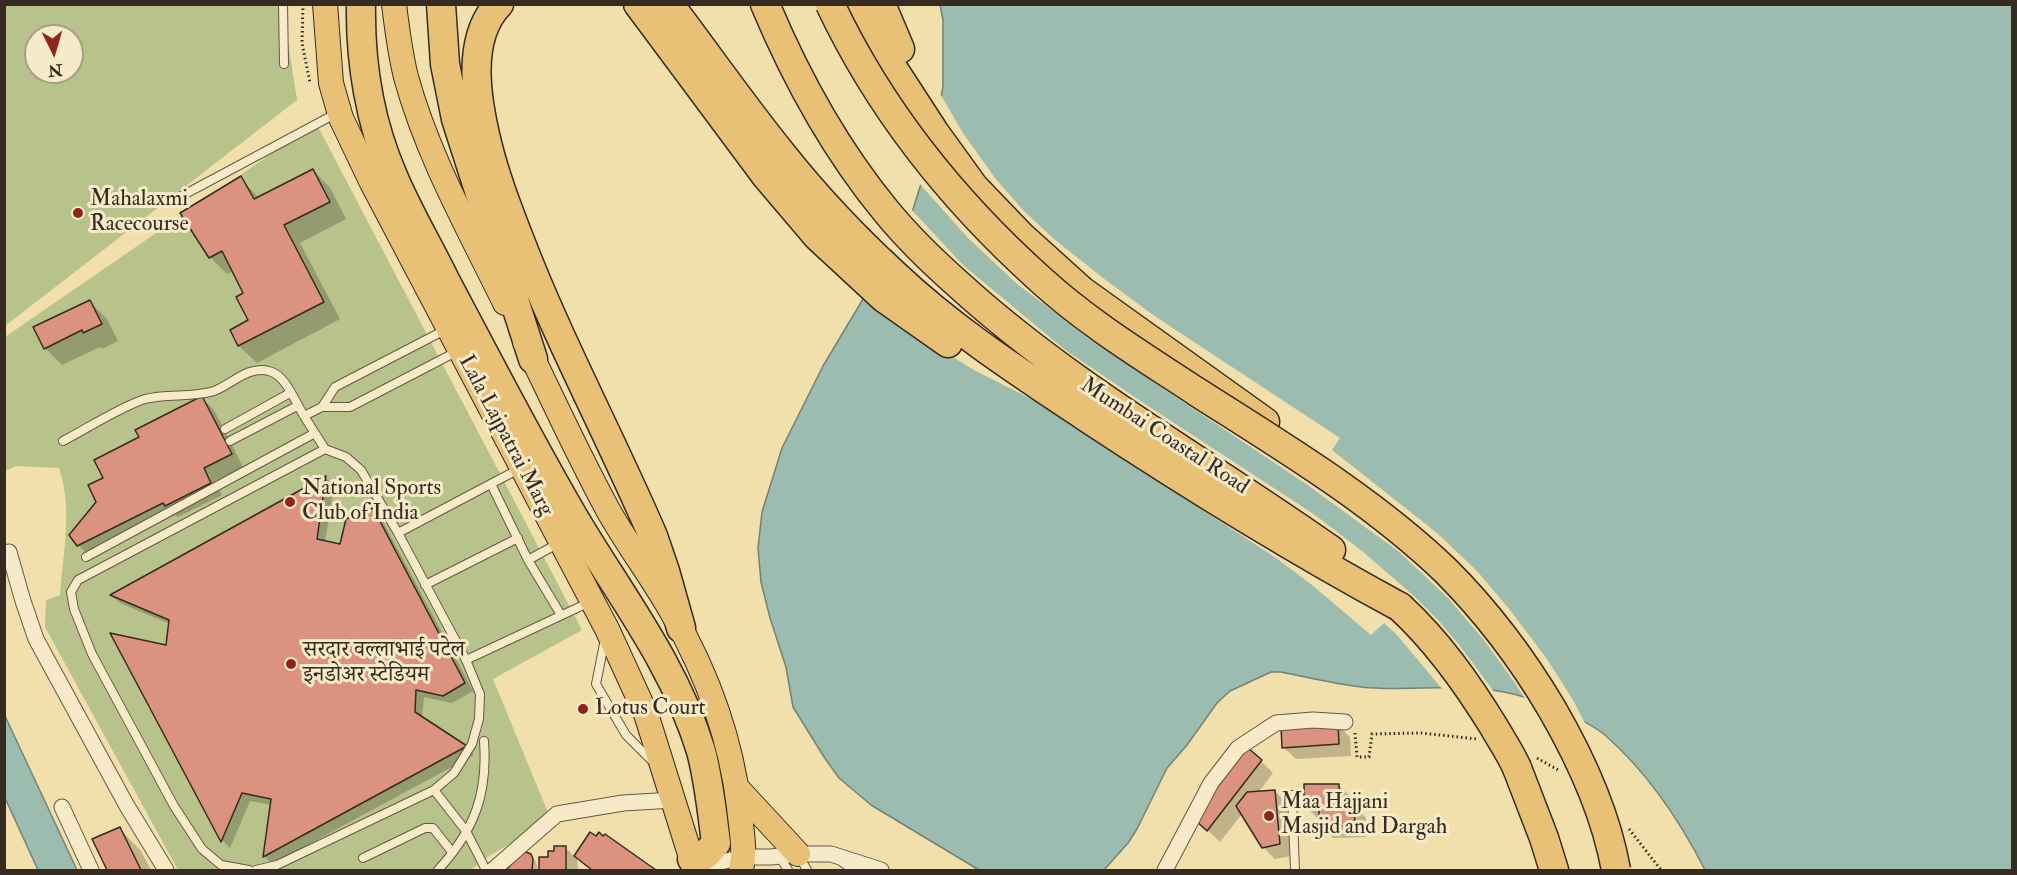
<!DOCTYPE html>
<html>
<head>
<meta charset="utf-8">
<style>
  body { margin:0 }
  #map { position:relative; width:2017px; height:875px; overflow:hidden; background:#f1dfac; font-family:"IM FELL Double Pica",serif }
  canvas { display:block }
  .frame { position:absolute; inset:0; border:6px solid #362b21; pointer-events:none }
  .north { position:absolute; left:24px; top:24px; width:60px; height:60px; box-sizing:border-box; background:#f6eac9; border:2px solid #a99e86; border-radius:50%; rotate:175deg; font-size:16px; font-weight:700; line-height:24px; text-align:center; color:#362b21 }
  .north::after { content:''; display:block; margin:auto; width:21px; height:27px; background:#8f2418; clip-path:polygon(50% 0,100% 100%,50% 72%,0 100%) }
</style>
</head>
<body>
<div id="map">
<canvas width="2017" height="875"></canvas>
<div class="frame"></div>
<div class="north">N</div>
</div>
<script>
const ctx = document.querySelector('canvas').getContext('2d');
ctx.lineJoin = 'round';
function paint(path, color) { ctx.fillStyle = color; ctx.fill(path, 'evenodd'); }
function trace(path, color, width, dash) { ctx.strokeStyle = color; ctx.lineWidth = width; ctx.lineCap = dash ? 'butt' : 'round'; ctx.setLineDash(dash || []); ctx.stroke(path); }
function drawText(font, color, halo, rows, align = 'center') {
  ctx.font = font + ' "IM FELL Double Pica","Noto Serif Devanagari",serif'; ctx.lineWidth = 6; ctx.setLineDash([]); ctx.textBaseline = 'middle'; ctx.strokeStyle = halo; ctx.fillStyle = color; for (const [text, x, y, turn = 0] of rows) {
    ctx.save(); ctx.translate(x, y); ctx.rotate((+turn || 0) * Math.PI / 180); ctx.textAlign = isNaN(turn) ? turn : align; if (halo) ctx.strokeText(text, 0, 0); ctx.fillText(text, 0, 0); ctx.restore();
  }
}
paint(new Path2D(`
  M4,5H282L297,100L5,326ZM36,36H72V72H36Z
  M316,123L582,630L493,679L551,820L484,859L471,870H178L45,627L46,600L60,595C63,554 73,507 59,468L16,466L5,471V337Z`), '#b8c28b');
const water = new Path2D(`
  M940,5H2012V870H1705C1680,821 1648,773 1606,736C1584,717 1526,695 1498,691C1452,683 1407,692 1361,687C1334,684 1307,677 1281,672H1271L1230,691L1217,703L1187,745L1167,768L1137,829L1128,843L1104,870H979L871,805L839,778L824,757L793,707L786,667L770,618L761,582L758,548L762,512L782,448L823,366L909,222L931,152L943,86V20Z
  M4,716H5L77,870H38L5,798Z`);
paint(water, '#9cbcb0');
trace(water, '#738277', 1.5);
paint(new Path2D(`
  M939,92L963,133L995,178L1024,211L1054,239L1103,278L1156,317L1340,438L1332,450L1437,533L1477,571L1510,610L1547,659L1573,700L1587,727L1574,720L1527,702L1515,683L1483,639L1447,597L1398,551L1309,486L1089,339L1016,283L967,237L918,182L928,151Z
  M910,208L963,265L1064,349L1142,402L1315,515L1362,551L1414,596L1438,620L1460,646L1495,693L1443,690L1397,635L1384,623L1371,635L1312,585L1276,558L1041,404L974,370L927,341L944,304L890,248L906,221Z`), '#f1dfac');
paint(new Path2D(`
  M313,170L330,188L346,219L300,243L340,319L257,363L239,346L232,331L250,321L245,293L234,271L227,274L210,257L240,178L259,198Z
  M90,302L107,319L118,341L102,349L100,347L62,365L45,348Z
  M202,398L214,410L243,467L215,481L222,495L178,517L175,515L91,557L78,545L98,502L105,478L141,438Z
  M326,478L334,486L325,542L341,546L372,509L381,518L473,691L452,703L424,697L422,719L466,747L474,755L272,864L264,856L272,805L250,801L230,848L223,841L112,635L167,647L170,624L120,603L112,596Z
  M1337,725L1350,737L1351,756L1296,759L1283,747Z
  M1261,761L1273,773L1258,793L1275,791L1287,804L1291,856L1275,859L1263,847L1242,814L1220,842L1196,819Z
  M1338,785L1351,797V806H1354L1366,818V837L1333,838L1321,826L1320,819H1318L1306,806Z
  M120,829L141,851L151,870H108L94,840Z
  M590,834L597,838H604L605,836L654,870H591L577,858L578,870H541L540,858H549L565,847L575,857Z
  M530,855L536,862L538,870H508L521,856Z`), '#0003');
const building = new Path2D(`
  M313,169L330,202L284,225L324,302L238,346L230,330L248,320L236,297L243,293L222,251L209,258L180,213L241,176L254,199Z
  M90,300L102,324L83,333L82,330L44,349L33,327Z
  M202,396L232,454L204,468L211,483L165,506L163,503L77,546L69,535L96,502L88,485L103,478L94,460L139,437L135,430Z
  M326,476L317,539L340,544L346,519L373,508L465,683L443,696L416,690L415,712L467,746L263,857L271,799L242,793L221,842L110,633L166,645L169,620L110,595Z
  M1338,723L1339,744L1282,748L1281,727Z
  M1247,747L1262,760L1207,831L1194,819Z
  M1304,784H1339L1340,805H1354L1355,826H1319V807H1304Z
  M1275,790L1280,844L1262,848L1236,806L1247,792Z
  M120,827L141,870H107L92,839Z
  M590,832L596,836L599,832L603,836L605,834L656,870H592L574,856Z
  M554,846H566V870H539V857H548V851H554Z
  M526,852L531,854L533,859L532,870H506L520,855Z`);
paint(building, '#db927e');
trace(building, '#362b21', 1.5);
const lane = new Path2D(`
  M283,4L284,64
  M174,200L337,113
  M322,407L335,387L445,330
  M304,416L325,449
  M225,429L290,393
  M63,441C88,428 120,407 145,399C167,393 192,398 214,391C231,385 248,365 269,371C286,375 295,402 304,416L322,407H350L456,352
  M230,441L297,406
  M491,484L528,560L561,615
  M398,533L519,469
  M86,557L315,433
  M528,560L559,543
  M425,585L518,538
  M605,639L596,684L626,735L654,763
  M466,660L590,602
  M434,790L466,831L486,870
  M1292,795L1295,870
  M779,856L788,870
  M799,856L807,870
  M363,858L425,828H433L452,852
  M842,862L853,870
  M249,870L221,865L202,849L174,806L92,654L74,609L71,592L78,580L325,449L346,457L361,470L398,533L466,660L480,694L479,719L472,744L454,773L434,790L277,865L256,870
  M438,870C474,831 488,794 484,741`);
const street = new Path2D(`
  M9,552L23,601L36,639L127,806L166,870
  M62,807L91,870
  M697,867L744,857H771L798,854H831L881,870
  M493,870L557,814L623,803L674,800
  M1165,870L1211,783L1238,748L1276,723L1313,720L1345,722`);
const primary = new Path2D(`
  M325,4L331,83L341,118L372,183L607,629L646,714L695,870
  M394,4C397,29 400,53 406,77C428,157 469,229 505,303
  M525,342C552,398 578,455 608,510C628,546 653,578 673,614C707,674 731,739 739,807C741,828 746,850 741,870
  M737,788L798,854`);
const highway = new Path2D(`
  M361,4C360,62 370,123 393,176C408,212 428,245 445,280C487,359 528,439 573,516C619,594 674,663 701,751C709,781 712,812 716,843L705,855L692,859
  M441,4L445,64L456,119L533,359
  M499,4C465,39 477,102 487,143C495,176 507,207 519,238C558,340 610,436 653,536L665,571L681,628
  M638,4L766,176L817,236L884,298L948,343
  M669,4C707,54 743,106 782,154C816,197 854,237 894,274C951,328 1017,371 1083,415C1186,483 1291,548 1400,607
  M765,4C796,78 835,149 886,211C908,238 933,262 959,285C1072,388 1207,462 1331,550
  M857,4L885,56L935,133L974,187L1021,236L1082,291L1265,422
  M881,4L900,49
  M1517,768L1544,838L1554,870`);
trace(lane, '#655844', 10);
trace(street, '#655844', 17);
trace(primary, '#362b21', 26);
trace(highway, '#362b21', 31);
trace(new Path2D(`
  M303,4L302,43L310,83
  M1355,733L1357,757H1369L1372,734L1421,733L1477,739
  M1537,758L1560,771
  M1629,829L1661,870`), '#362b21', 3, [1.5, 3]);
trace(lane, '#f6eac9', 8);
trace(street, '#f6eac9', 15);
trace(primary, '#e8c076', 24);
trace(highway, '#e8c076', 28);
const highwayBridge = new Path2D(`
  M830,4C880,110 954,202 1041,280C1088,323 1144,357 1197,392C1283,447 1372,500 1446,571C1487,612 1523,660 1552,709C1581,759 1606,814 1616,870
  M1400,607C1438,642 1467,683 1494,727C1502,741 1511,754 1517,768`);
trace(highwayBridge, '#362b21', 31, []);
trace(highwayBridge, '#e8c076', 28);
for (const [x, y, r, color] of [
  [78,213,6,"#8f2418"],
  [290,502,6,"#8f2418"],
  [291,664,6,"#8f2418"],
  [583,709,6,"#8f2418"],
  [1269,816,6,"#8f2418"]
]) { const dot = new Path2D(); dot.arc(x, y, r, 0, 2 * Math.PI); ctx.fillStyle = color; ctx.fill(dot); trace(dot, '#f6eac9', 2); }
drawText('22px', '#362b21', '#f6eac9', [
  ["Mahalaxmi",90,200],
  ["Racecourse",90,225],
  ["National Sports",302,489],
  ["Club of India",302,514],
  ["सरदार वल्लाभाई पटेल",303,651],
  ["इनडोअर स्टेडियम",303,676],
  ["Lotus Court",595,709],
  ["Maa Hajjani",1281,803],
  ["Masjid and Dargah",1281,828]
], 'left');
drawText('22px', '#362b21', '#f6eac9', [
  ["Lala Lajpatrai Marg",505,436,62],
  ["Mumbai Coastal Road",1164,437,33]
]);
</script>
</body>
</html>
